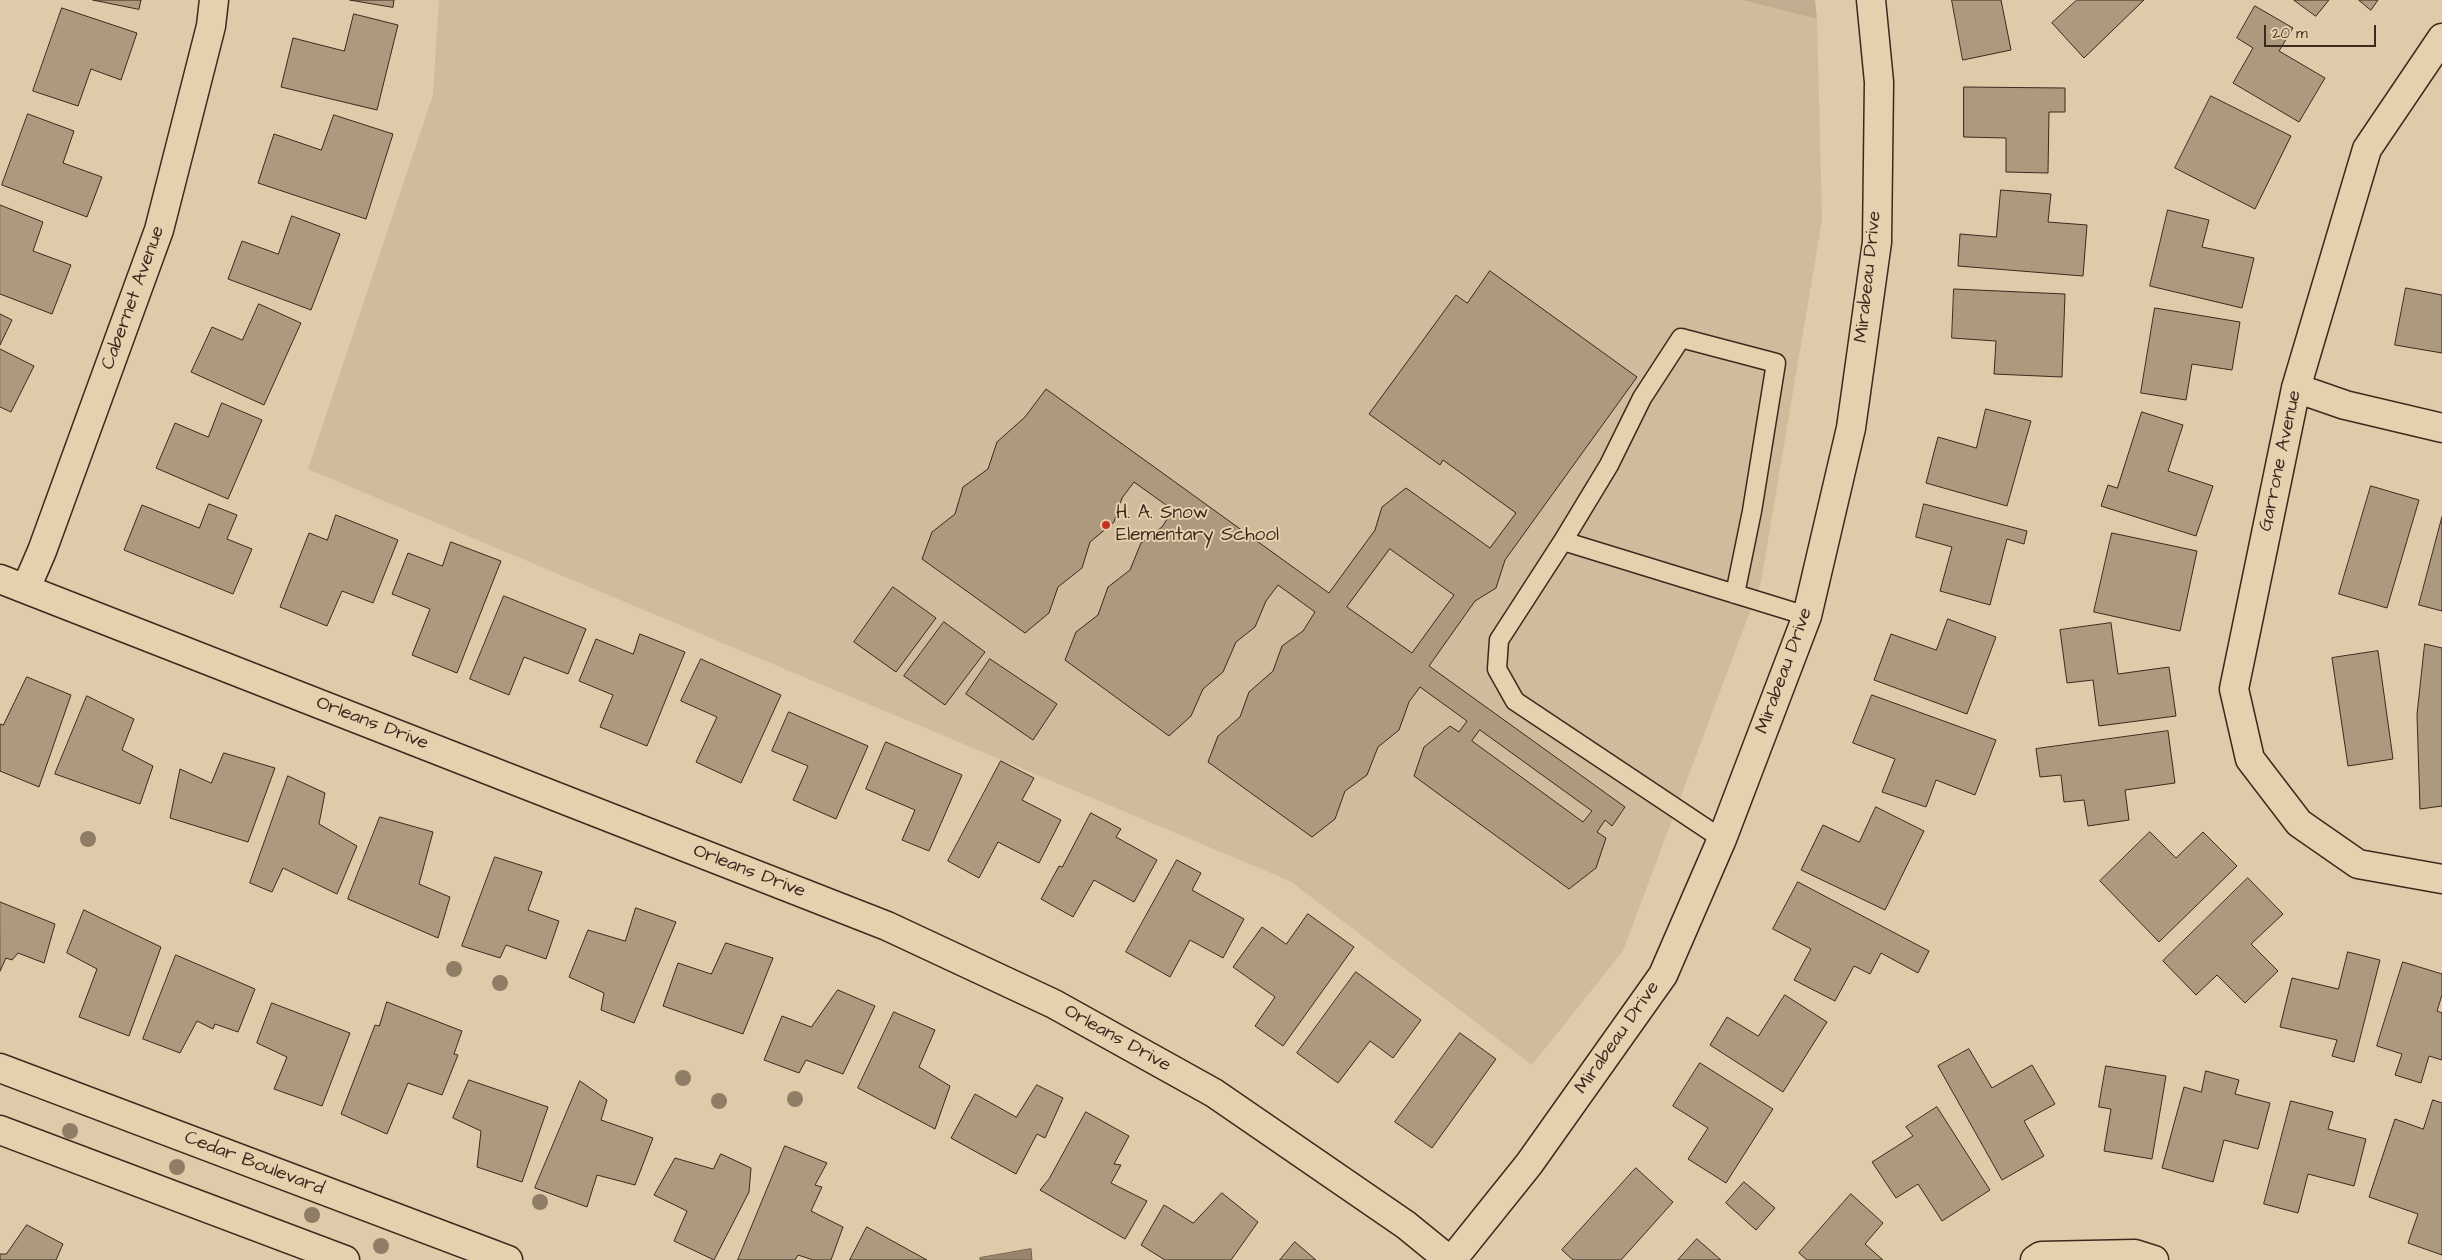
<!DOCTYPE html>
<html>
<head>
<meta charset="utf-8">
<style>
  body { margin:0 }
  #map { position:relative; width:2442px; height:1260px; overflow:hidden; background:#dfcaa9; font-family:"Architects Daughter",sans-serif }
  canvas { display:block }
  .scale { position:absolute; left:2264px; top:25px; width:112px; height:22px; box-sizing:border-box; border:2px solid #3b2a1e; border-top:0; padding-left:6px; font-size:15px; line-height:18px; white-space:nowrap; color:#3b2a1e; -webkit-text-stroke:4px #e6d1af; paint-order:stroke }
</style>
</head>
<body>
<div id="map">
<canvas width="2442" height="1260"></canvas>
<div class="scale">20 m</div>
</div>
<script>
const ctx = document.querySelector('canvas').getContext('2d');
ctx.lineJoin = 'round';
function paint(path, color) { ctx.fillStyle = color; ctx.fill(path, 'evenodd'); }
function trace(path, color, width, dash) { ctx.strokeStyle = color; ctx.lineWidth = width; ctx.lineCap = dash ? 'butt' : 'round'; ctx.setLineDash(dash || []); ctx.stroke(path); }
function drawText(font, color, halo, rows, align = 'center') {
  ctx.font = font + ' "Architects Daughter",sans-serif'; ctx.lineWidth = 4; ctx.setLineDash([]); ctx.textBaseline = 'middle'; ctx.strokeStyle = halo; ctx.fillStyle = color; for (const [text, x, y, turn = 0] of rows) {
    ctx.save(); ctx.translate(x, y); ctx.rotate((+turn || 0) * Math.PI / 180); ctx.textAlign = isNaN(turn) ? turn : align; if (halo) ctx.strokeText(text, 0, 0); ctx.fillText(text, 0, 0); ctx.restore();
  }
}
paint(new Path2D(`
  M439,0H1739L1817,19L1822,220L1761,582L1623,951L1532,1065L1290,881L308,469L433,95Z`), '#d0bb9c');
paint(new Path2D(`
  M1741,0H1815L1817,19Z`), '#c1ad90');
const water = new Path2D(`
  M1031,1249L1032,1260H980V1258Z`);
paint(water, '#98856d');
trace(water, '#73614d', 1);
const building = new Path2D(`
  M93,0H141L139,9Z
  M350,0H394L393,7Z
  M1952,0H2001L2011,50L1963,60Z
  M2077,0H2144L2084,58L2052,23Z
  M2294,0H2329L2316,16Z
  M2359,0H2378L2371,10Z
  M2255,6L2293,28L2279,51L2325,78L2299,122L2233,83L2253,48L2237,38Z
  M62,8L137,33L121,80L91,69L78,106L33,91Z
  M354,14L398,25L377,110L281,87L293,38L344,51Z
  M1964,87L2065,88V112H2049L2048,173L2006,172V138L1964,137Z
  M2211,96L2291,136L2255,209L2175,168Z
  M28,114L74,131L63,163L102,177L87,217L2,185Z
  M334,115L393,134L366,219L258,183L274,134L321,150Z
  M2001,190L2051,194L2048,222L2087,225L2083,276L1958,266L1960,234L1996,237Z
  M0,205L43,222L33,251L71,265L52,314L0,294Z
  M2168,210L2209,220L2202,247L2254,258L2242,308L2150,286Z
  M292,216L340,234L311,310L228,279L242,241L278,254Z
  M1490,271L1637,377L1505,560L1496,588L1475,601L1429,666L1625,807L1612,826L1605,820L1597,832L1606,838L1596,868L1569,889L1414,776L1424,747L1450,726L1459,732L1467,721L1420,687L1409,702L1399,730L1378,747L1367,775L1345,791L1335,819L1312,837L1208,762L1218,736L1240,717L1249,692L1273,671L1282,646L1303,631L1315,612L1278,585L1266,601L1255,627L1236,642L1223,672L1203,689L1191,716L1169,736L1065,660L1076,632L1098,615L1108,587L1130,570L1141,543L1162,527L1173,510L1134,482L1122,498L1114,522L1090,542L1082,568L1058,587L1049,613L1025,633L922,559L932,532L955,514L963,487L988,469L997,442L1025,417L1046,389L1329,593L1375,530L1382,507L1406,488L1490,548L1516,513L1443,460L1440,465L1369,414L1456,295L1467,303ZM1390,549L1454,595L1412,653L1347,607ZM1480,730L1592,811L1583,822L1472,741Z
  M2406,288L2442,295V353L2395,345Z
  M1954,289L2065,294L2062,377L1994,374L1996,341L1952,338Z
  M259,304L301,323L264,405L191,372L212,327L242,340Z
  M2155,308L2240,322L2232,370L2192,364L2186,400L2141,393Z
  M0,314L12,320L0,345Z
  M0,349L34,366L11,412L0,407Z
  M222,403L262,420L228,499L156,468L175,423L208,437Z
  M1986,409L2031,421L2007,506L1926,483L1938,437L1976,448Z
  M2142,412L2183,425L2168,471L2213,486L2196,536L2101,506L2108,485L2117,488Z
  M2371,486L2419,500L2387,608L2339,594Z
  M209,504L237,515L227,539L252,549L233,594L124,550L142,505L199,528Z
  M1924,504L2027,531L2024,544L2007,539L1990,605L1940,591L1952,547L1916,537Z
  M336,515L398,540L373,603L342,591L327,626L280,607L309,533L327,540Z
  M2442,517V611L2419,605Z
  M2112,533L2197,551L2180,631L2094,612Z
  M451,542L501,561L457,673L412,655L430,609L392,594L408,553L442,566Z
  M893,587L936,618L896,672L854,642Z
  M504,596L586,629L568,674L524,657L509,695L470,679Z
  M1948,619L1996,637L1967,714L1874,680L1891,634L1936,650Z
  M944,622L985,652L945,705L904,676Z
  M2111,623L2118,674L2169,667L2176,716L2099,726L2093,680L2067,683L2060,630Z
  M640,634L685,652L647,746L600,727L613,695L579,681L596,639L633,654Z
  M2425,644L2442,648V806L2420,809L2417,715Z
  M2378,651L2393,759L2348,766L2332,658Z
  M701,659L781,695L741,783L696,762L717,717L681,701Z
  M990,659L1057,704L1033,740L966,694Z
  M27,677L71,695L39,787L0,771V724L3,725Z
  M1872,695L1996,740L1975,795L1936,780L1926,807L1882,792L1895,759L1853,743Z
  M87,696L134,719L122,750L153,766L140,804L55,774Z
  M789,712L868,746L836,819L793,800L808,766L772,751Z
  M2168,731L2175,783L2125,790L2129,820L2088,826L2084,800L2064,802L2061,775L2040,777L2036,749Z
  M886,742L962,775L929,851L902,840L915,810L866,789Z
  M224,753L275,768L248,842L170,818L180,769L211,783Z
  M1001,761L1034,778L1022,800L1061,820L1039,863L998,842L979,878L948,861Z
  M288,776L325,793L319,824L357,846L337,894L283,868L272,892L250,883Z
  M1876,807L1924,831L1885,910L1801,870L1823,825L1859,842Z
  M1091,813L1121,829L1116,837L1157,860L1134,902L1094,880L1073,917L1041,899L1059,866L1062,867Z
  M380,817L433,832L419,884L450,897L438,938L348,899Z
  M2150,832L2176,858L2203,832L2237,866L2159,942L2100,881Z
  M495,857L542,872L528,910L559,921L546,959L506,945L500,958L462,946Z
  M1177,860L1201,873L1192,890L1244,919L1223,958L1190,940L1170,977L1126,952Z
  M2248,878L2283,914L2251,944L2278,971L2245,1003L2217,975L2196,995L2163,961Z
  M1798,882L1929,951L1918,973L1881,953L1870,974L1854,966L1835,1001L1794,980L1811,949L1773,929Z
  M0,902L55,924L44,963L18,953L12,960L6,958L0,971Z
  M636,908L676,922L634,1023L601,1010L604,993L569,977L588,930L625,941Z
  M84,910L161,947L129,1036L79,1017L97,969L67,953Z
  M1308,914L1354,947L1283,1046L1255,1026L1275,997L1233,967L1262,927L1286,944Z
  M726,943L773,958L743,1034L663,1006L678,963L711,974Z
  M2348,952L2380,960L2354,1062L2332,1056L2337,1040L2280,1027L2292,978L2338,989Z
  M176,955L255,989L238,1032L215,1024L213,1029L197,1021L180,1053L143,1039Z
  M2403,962L2442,974V995L2437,1011L2442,1013V1060L2429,1056L2421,1083L2395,1075L2402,1054L2377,1046Z
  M1356,972L1421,1020L1393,1058L1370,1041L1338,1083L1297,1053Z
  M838,990L875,1006L843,1074L806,1060L799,1073L764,1060L782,1016L811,1027Z
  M1785,995L1827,1022L1783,1092L1710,1045L1727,1017L1758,1036Z
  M387,1002L462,1031L454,1054L458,1055L442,1095L408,1083L387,1134L341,1114L375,1025L379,1026Z
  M272,1003L350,1033L322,1106L274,1089L287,1057L257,1043Z
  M894,1012L935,1030L919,1067L950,1086L935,1129L858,1088Z
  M1460,1033L1496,1059L1432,1148L1395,1122Z
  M1969,1049L1992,1088L2032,1065L2055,1104L2024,1121L2044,1156L2002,1180L1938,1066Z
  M1700,1063L1773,1109L1726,1183L1688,1159L1708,1128L1673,1106Z
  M2106,1066L2166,1076L2152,1159L2104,1151L2111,1109L2099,1107Z
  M2206,1071L2239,1080L2235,1094L2270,1103L2258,1149L2224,1140L2213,1182L2162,1168L2184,1087L2201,1092Z
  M469,1080L548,1107L522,1182L477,1167L481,1131L453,1118Z
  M580,1081L607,1100L601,1120L653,1138L635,1185L597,1175L587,1207L535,1188Z
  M1037,1085L1063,1098L1045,1138L1037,1134L1016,1174L951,1138L975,1094L1016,1117Z
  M2433,1100L2442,1103V1255L2408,1243L2418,1214L2369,1197L2395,1119L2423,1129Z
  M2291,1101L2333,1112L2328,1129L2366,1139L2354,1186L2308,1174L2298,1213L2264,1204Z
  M1937,1107L1990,1190L1942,1221L1918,1184L1896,1198L1872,1162L1913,1136L1906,1127Z
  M1086,1112L1129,1136L1114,1164L1121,1165L1111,1183L1147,1201L1125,1239L1040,1190L1049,1179Z
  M785,1146L827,1163L815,1185L822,1187L811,1211L843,1227L831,1260H813L798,1255L795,1260H738Z
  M721,1154L751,1168L749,1192L714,1260L674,1241L687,1211L654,1195L675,1158L713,1169Z
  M1636,1168L1673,1202L1621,1260H1573L1562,1250Z
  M1744,1182L1775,1208L1756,1230L1726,1203Z
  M1222,1193L1258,1222L1231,1260H1165L1141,1245L1164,1205L1193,1223Z
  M1851,1194L1883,1223L1865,1244L1883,1260H1807L1799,1253Z
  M27,1225L63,1244L56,1260H0V1254H6Z
  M867,1227L927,1260H850Z
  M1697,1239L1721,1260H1678Z
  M1295,1242L1316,1260H1280Z`);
paint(building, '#ac997e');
trace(building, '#3b2a1e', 1);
const service = new Path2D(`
  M1563,541L1609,465L1642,398L1681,338L1776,363L1752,511L1735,594
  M1722,839L1515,701L1497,669L1499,640L1563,541L1807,616`);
const minor = new Path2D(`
  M2442,38L2367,149L2296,388L2234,689L2250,759L2299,823L2358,864L2442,879
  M2296,388L2345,405L2442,428
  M0,579L887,926L1054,1004L1214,1093L1406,1225L1449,1260
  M26,588L42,551L159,230L211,26L214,0
  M1452,1260L1529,1164L1663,975L1722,839L1807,616L1851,428L1877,242L1879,82L1871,0
  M2035,1260L2041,1256L2135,1254L2154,1260`);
const tertiary = new Path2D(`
  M0,1068L508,1260
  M0,1130L345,1260`);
trace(service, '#3b2a1e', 21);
trace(minor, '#3b2a1e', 31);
trace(tertiary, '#3b2a1e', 31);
trace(service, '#e6d1af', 18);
trace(minor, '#e6d1af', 28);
trace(tertiary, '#e6d1af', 28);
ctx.fillStyle = '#907d66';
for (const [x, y] of [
  [88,839],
  [454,969],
  [500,983],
  [683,1078],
  [795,1099],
  [719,1101],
  [70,1131],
  [177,1167],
  [540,1202],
  [312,1215],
  [381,1246]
]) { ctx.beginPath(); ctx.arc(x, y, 8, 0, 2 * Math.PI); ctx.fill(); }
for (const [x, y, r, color] of [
  [1106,525,5,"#c8321e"]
]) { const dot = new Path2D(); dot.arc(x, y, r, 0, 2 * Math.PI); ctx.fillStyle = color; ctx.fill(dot); trace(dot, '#e6d1af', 2); }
drawText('19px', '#3b2a1e', '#e6d1af', [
  ["Mirabeau Drive",1869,277,-84],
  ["Cabernet Avenue",134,298,-70],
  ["Garrone Avenue",2281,461,-78],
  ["Mirabeau Drive",1785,671,-70],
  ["Orleans Drive",372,724,21],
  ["Orleans Drive",749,872,21],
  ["Mirabeau Drive",1618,1038,-55],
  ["Orleans Drive",1117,1039,29],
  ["Cedar Boulevard",254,1164,21]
]);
drawText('19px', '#3b2a1e', '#e6d1af', [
  ["H. A. Snow",1116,514],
  ["Elementary School",1116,536]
], 'left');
</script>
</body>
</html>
